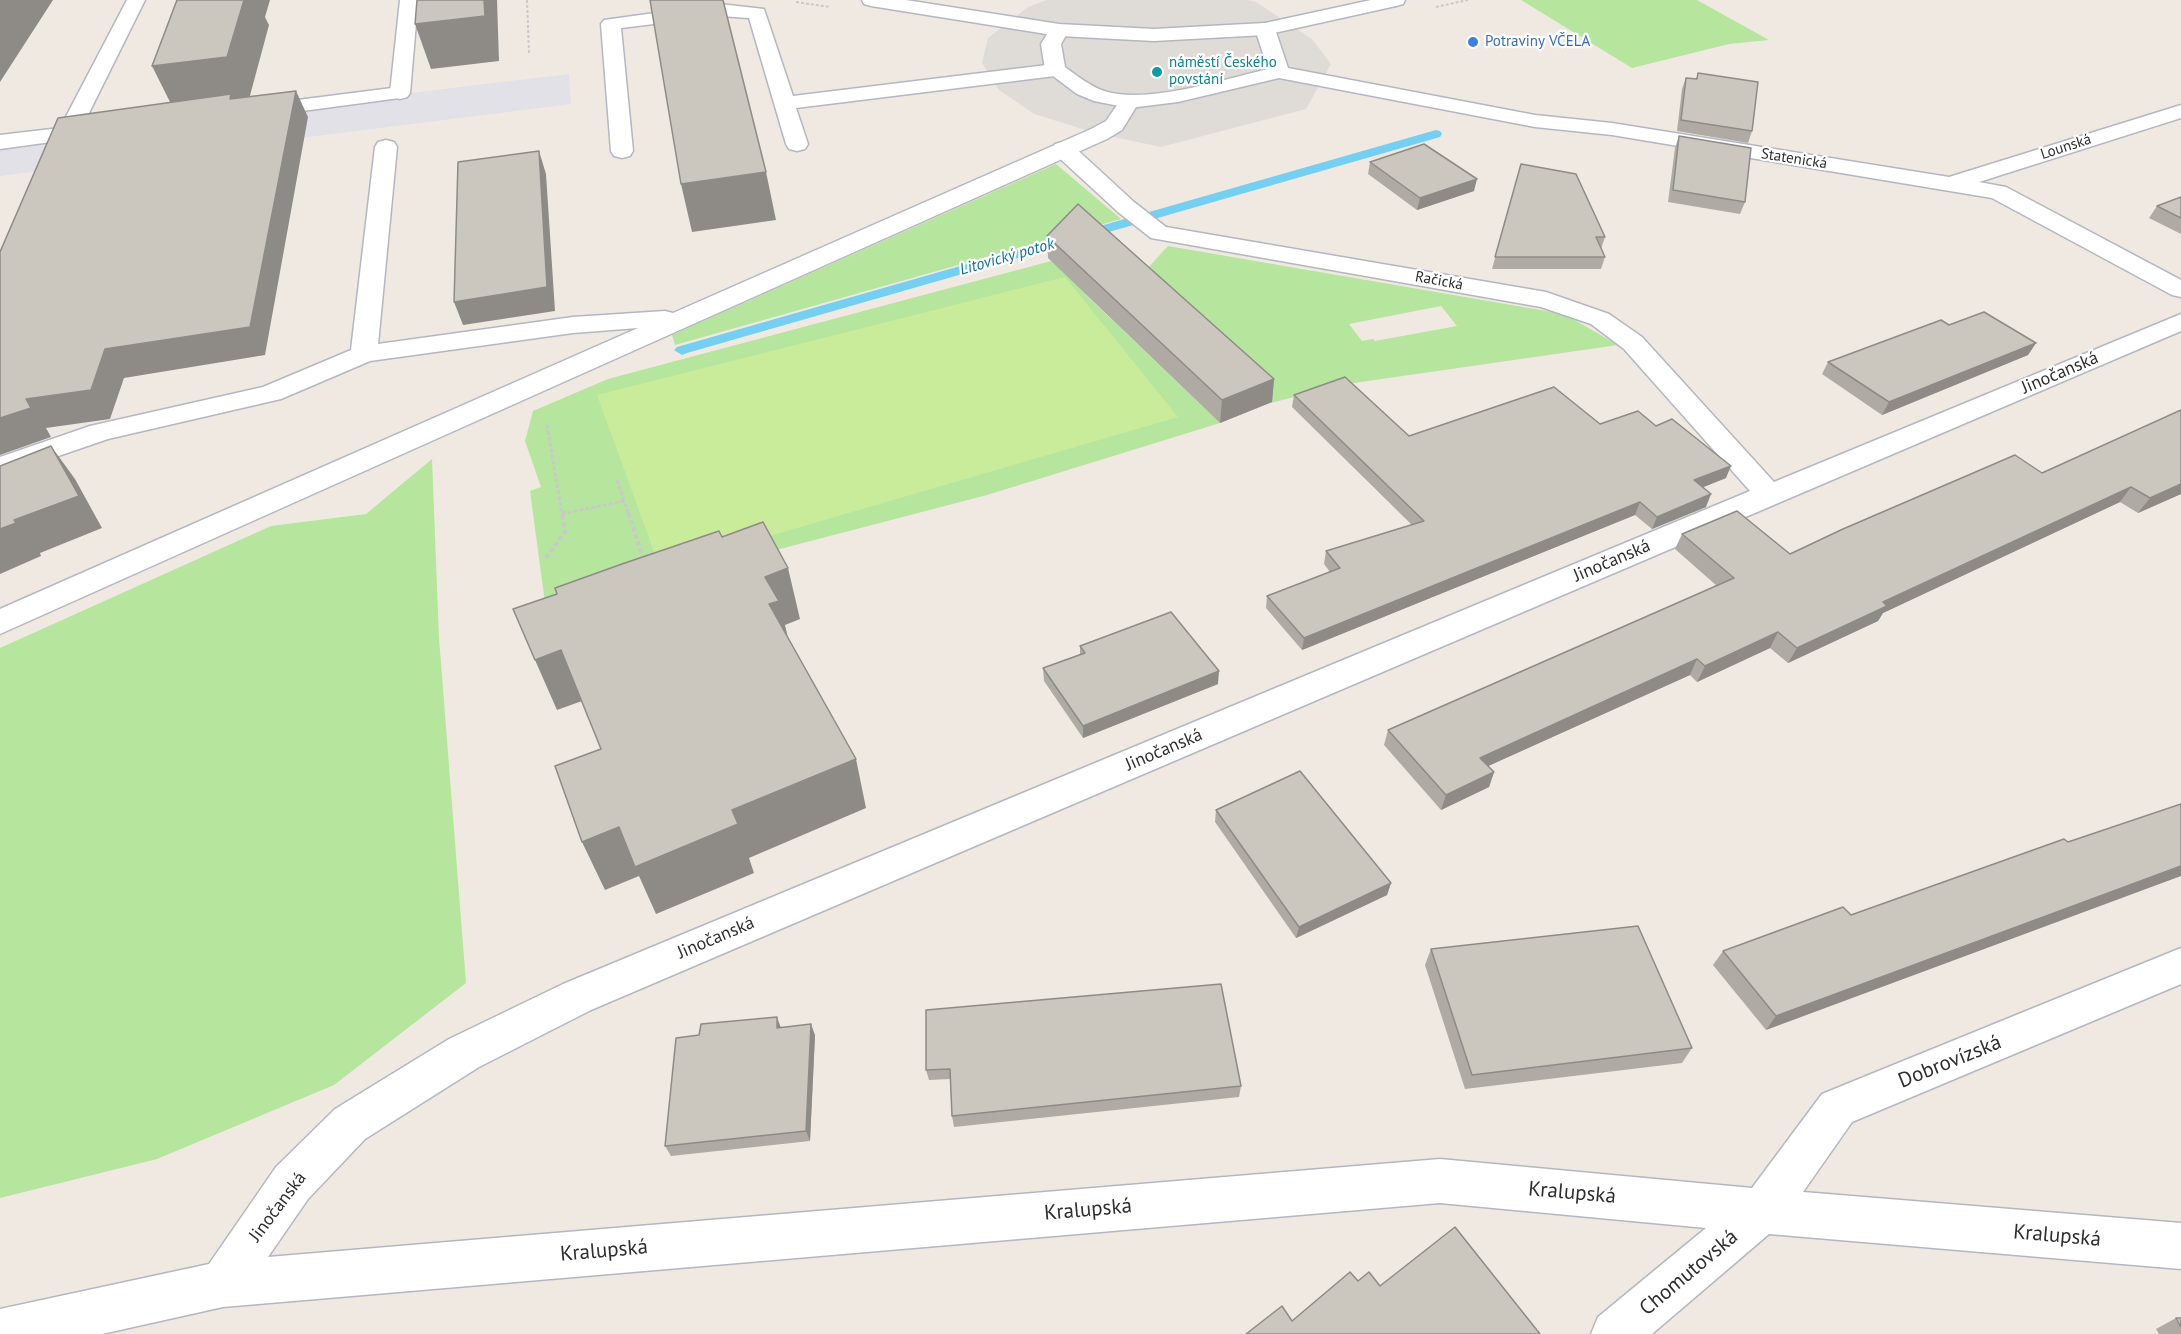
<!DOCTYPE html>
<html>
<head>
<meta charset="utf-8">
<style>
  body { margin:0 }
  canvas { display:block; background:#efe9e1 }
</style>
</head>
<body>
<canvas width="2181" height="1334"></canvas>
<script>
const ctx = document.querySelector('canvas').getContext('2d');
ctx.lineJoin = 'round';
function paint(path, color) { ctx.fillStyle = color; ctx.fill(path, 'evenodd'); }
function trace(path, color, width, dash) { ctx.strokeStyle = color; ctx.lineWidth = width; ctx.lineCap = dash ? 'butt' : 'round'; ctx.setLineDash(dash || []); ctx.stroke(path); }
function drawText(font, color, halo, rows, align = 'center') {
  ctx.font = font + ' "PT Sans",sans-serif'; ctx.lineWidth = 4.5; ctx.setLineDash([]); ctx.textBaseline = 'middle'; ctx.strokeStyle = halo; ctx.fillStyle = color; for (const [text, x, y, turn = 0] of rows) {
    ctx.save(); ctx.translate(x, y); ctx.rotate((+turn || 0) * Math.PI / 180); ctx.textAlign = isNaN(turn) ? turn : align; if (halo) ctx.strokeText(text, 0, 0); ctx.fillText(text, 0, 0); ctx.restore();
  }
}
paint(new Path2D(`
  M569,74L571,104L0,176V142Z`), '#e3e1e8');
paint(new Path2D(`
  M1521,0H1697L1769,40L1729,44L1632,68Z
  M1056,164L1121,219L675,345L672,335Z
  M1168,246L1564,314L1618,345L1340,385L1267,404L1137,280ZM1441,306L1457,326L1375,341L1373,339L1362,341L1349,324Z
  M1055,260L1088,297L1220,423L987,495L546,610L530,491L541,487L525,441L533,411L608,379Z
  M432,459L439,638L466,983L334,1085L157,1159L0,1198V648L271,526L366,514Z`), '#b6e59e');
paint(new Path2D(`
  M1065,277L1178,417L660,568L597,395Z`), '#c9ec9a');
paint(new Path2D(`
  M1047,0H1247L1256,2L1312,39L1331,64L1306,109L1161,147L1099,134L1034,114L999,90L982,63L988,38L1028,7Z`), '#dfdcd8');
paint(new Path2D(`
  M1436,130L1440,131L1442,134L1440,137L687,353L682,355L674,350L677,347Z`), '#75cff0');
const lane = new Path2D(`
  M400,0H418L410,93L407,97L400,99L393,97L390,93Z
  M720,4L764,9L793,96L1055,64L1062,66L1065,70L1062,74L1055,76L796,108L808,144L805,149L797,151L789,149L786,144L749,18L720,16L621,28L633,151L630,156L622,158L614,156L611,151L601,24L604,20Z
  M1129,96L1136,98L1139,102L1122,130L1107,139L0,634V609L638,328L573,333L370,361L281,399L108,439L0,476V457L90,426L263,387L351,350L375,147L378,142L386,140L394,142L397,147L378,344L573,317L665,311L673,313L1091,129L1106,121L1122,98Z`);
const street = new Path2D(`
  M127,0H145L83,125H102L105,130L102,135L0,149V135L60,128Z
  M1265,23L1272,25L1275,29L1288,68L1535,115L1612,123L1949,177L2181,105V118L1979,182L2006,187L2181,280V297L2172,295L1992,198L1612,135L1535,127L1279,78L1178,102L1129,108L1094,101L1077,94L1045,70L1041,44L1052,26H1066L1069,30L1061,44L1065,67C1077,76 1090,86 1104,91C1146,105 1225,79 1268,69L1255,29L1258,25Z
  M400,87L407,89L410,93L407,97L258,117L251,115L248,111L251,107L258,105Z
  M1063,142L1071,144L1134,202L1166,227L1546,292L1609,314L1642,337L1774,482L2181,314V331L591,1010L479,1067L365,1139L308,1199L268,1257L1440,1159L1752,1188L1822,1094L2181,948V984L1852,1122L1803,1192L2181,1223V1269L1769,1234L1652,1334H1591L1598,1317L1706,1228L1440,1203L223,1307L102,1334H0V1309L209,1264L276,1167L335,1109L449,1039L563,984L1750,491L1624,349L1591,324L1541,307L1151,238L1118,212L1055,154L1052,149L1055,144Z`);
const secondary = new Path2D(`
  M862,0H906L1059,24L1154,29L1265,23L1371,0H1405L1403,4L1396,6L1265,35L1154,41L1059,36L871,6L864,4Z`);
trace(lane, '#b4b7c1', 3);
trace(street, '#b4b7c1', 3);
trace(secondary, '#b4b7c1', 3);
trace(new Path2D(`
  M527,0L529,54
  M796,2L830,7
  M1436,7L1468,0`), '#c9c9c9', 2, [3, 2]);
trace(new Path2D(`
  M547,425L562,514L624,501L629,515
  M617,480L624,501`), '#c9c9c9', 3, [4, 2]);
trace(new Path2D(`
  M562,513H566
  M628,513L644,560
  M546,558L565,532L562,514`), '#c9c9c9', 4, [4.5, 3]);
paint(lane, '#fff');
paint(street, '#fff');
paint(secondary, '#fff');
paint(new Path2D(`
  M1698,73L1752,131L1748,143L1677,131L1682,89L1686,78L1696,79Z
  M1679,136L1745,202L1740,214L1668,202L1675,148Z
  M1370,162L1474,191L1417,210L1368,174Z
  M1521,164L1605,237L1601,249L1605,257L1601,269H1492Z
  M2181,197V234L2149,218L2157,206Z
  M1047,236L1274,379L1272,402L1220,423L1048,258Z
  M1949,325L2036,343L2028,355L1882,415L1822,374L1828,362Z
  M1294,395L1409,436L1600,424L1656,426L1726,478L1703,487L1706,507L1652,529L1635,515L1302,650L1266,608L1267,596L1330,572L1324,564L1326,551L1412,525L1292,407Z
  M2042,473L2181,494L2138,513L2120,502L1883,613L1878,621L1788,663L1770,648L1697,682L1690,675L1488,766L1494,772L1489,787L1441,810L1384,745L1388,730L1717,586L1675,549L1682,534L1790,554Z
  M1080,646L1218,684L1083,738L1044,681L1043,668L1080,654Z
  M1216,810L1391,883L1387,895L1296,938L1215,822Z
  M2064,839L1766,1030L1713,965L1723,951L1851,915Z
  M1431,949L1692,1048L1682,1063L1465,1089L1425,965Z
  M926,1010L1241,1086L1239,1097L954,1127L952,1116L950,1079L929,1080L926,1070Z
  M781,1028L815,1035L810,1141L671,1156L665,1146Z
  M2176,1318H2181V1334H2159L2156,1329Z`), '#afaba4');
paint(new Path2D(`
  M0,0H53L0,82Z
  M244,0H270L265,17L269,25L248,103L175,112L152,66Z
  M484,0H497L499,61L431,69L415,24Z
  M296,91L308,117L265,355L124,378L110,419L46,428L51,437L0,455V418L26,399L105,349Z
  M539,151L546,174L555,311L463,325L454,302Z
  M766,172L776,220L692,232L681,184Z
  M1477,179L1474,191L1417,210L1420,198Z
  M2036,343L2028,355L1882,415L1889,402Z
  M1274,379L1272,402L1220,423L1222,400Z
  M51,446L75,479L102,528L40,553L41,556L0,574V529Z
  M1731,466L1726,478L1689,493L1694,480Z
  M2181,484V494L2138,513L2150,498Z
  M2131,487L2120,502L1883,613L1878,621L1788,663L1797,648L1883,602Z
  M1711,494L1706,507L1652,529L1657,517Z
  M1640,502L1635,515L1302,650L1304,638Z
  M788,568L800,619L785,625L791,651L769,604L765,577Z
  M1778,632L1770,648L1697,682L1705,666Z
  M561,650L582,701L557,710L535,660Z
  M1697,659L1690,675L1475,772L1480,758Z
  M1219,671L1218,684L1083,738V726Z
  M856,759L866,808L749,858L754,873L656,914L639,876L605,890L582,842L619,827L732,810Z
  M1494,772L1489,787L1441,810L1446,795Z
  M2181,866V876L1766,1030L1776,1016Z
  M1391,883L1387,895L1296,938L1299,927Z
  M777,1017L781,1028H777Z
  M811,1024L815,1035L810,1141L806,1131Z`), '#8e8b86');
const building = new Path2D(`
  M177,0H244L227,57L152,66Z
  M417,0H484L485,16L415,24Z
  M650,0H723L766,172L681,184Z
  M1698,73L1758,82L1752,131L1681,120L1686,78L1697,79Z
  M296,91L250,327L105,349L91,390L26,399L31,408L0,418V252L58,118L231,94L230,99Z
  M1679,136L1751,148L1745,202L1673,190Z
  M1424,144L1477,179L1420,198L1370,162Z
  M539,151L547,287L454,302L458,162Z
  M1521,164L1576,174L1605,237H1596L1605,257H1495Z
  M2181,197V218L2157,206Z
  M1078,204L1274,379L1222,400L1047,236Z
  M1984,312L2036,343L1889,402L1828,362L1941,320L1949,325Z
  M1345,377L1409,436L1554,387L1600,424L1638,411L1656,426L1672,419L1731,466L1694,480L1711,494L1657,517L1640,502L1304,638L1267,596L1340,568L1326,551L1424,521L1294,395Z
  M2181,410V484L2150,498L2131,487L1883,602L1887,606L1797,648L1778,632L1705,666L1697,659L1480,758L1494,772L1446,795L1388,730L1734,578L1682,534L1737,511L1790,554L1843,529L2015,455L2042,473Z
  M51,446L79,496L14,520L16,523L0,529V466Z
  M763,522L788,568L765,577L779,601L769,604L856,759L732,810L738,824L635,867L619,827L582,842L555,766L601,749L561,650L535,660L513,609L557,594L555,588L622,564L719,531L722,537Z
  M1171,612L1219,671L1083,726L1043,668L1085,653L1080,646Z
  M1300,771L1391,883L1299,927L1216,810Z
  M2181,804V866L1776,1016L1723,951L1843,907L1851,915L2064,839L2068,842Z
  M1638,926L1692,1048L1472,1075L1431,949Z
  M1221,984L1241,1086L952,1116L950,1069L926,1070V1010Z
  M777,1017V1028L811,1024L806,1131L665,1146L676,1038L699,1035L701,1024Z
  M1455,1227L1540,1334H1246L1282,1306L1292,1321L1350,1272L1358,1281L1369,1272L1380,1286Z
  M2176,1318H2181V1327Z`);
paint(building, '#cbc7bf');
trace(building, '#8e8b86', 1.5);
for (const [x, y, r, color] of [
  [1473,42,6,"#3f7fe0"],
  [1157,72,6,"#0f9aa8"]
]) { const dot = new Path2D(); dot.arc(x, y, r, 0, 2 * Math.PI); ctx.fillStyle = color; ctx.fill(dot); trace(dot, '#fff', 2); }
drawText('15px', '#366cbe', '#fff', [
  ["Potraviny VČELA",1485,42]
], 'left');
drawText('15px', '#0d838f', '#fff', [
  ["náměstí Českého",1169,63],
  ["povstání",1169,80]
], 'left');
drawText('15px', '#2e2e2e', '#fff', [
  ["Lounská",2066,147,-18],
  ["Statenická",1794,159,9],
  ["Račická",1439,281,10]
]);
drawText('italic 16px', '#0d6fa3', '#fff', [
  ["Litovický potok",1007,257,-16]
]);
drawText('18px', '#2e2e2e', '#fff', [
  ["Jinočanská",2060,373,-23],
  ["Jinočanská",1612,561,-23],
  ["Jinočanská",1164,750,-23],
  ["Jinočanská",716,938,-23],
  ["Jinočanská",278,1207,-53]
]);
drawText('21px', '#2e2e2e', '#fff', [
  ["Dobrovízská",1950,1062,-22],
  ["Kralupská",1572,1193,5],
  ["Kralupská",1088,1210,-5],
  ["Kralupská",2057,1236,5],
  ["Kralupská",604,1251,-5],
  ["Chomutovská",1689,1273,-40]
]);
</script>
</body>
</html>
